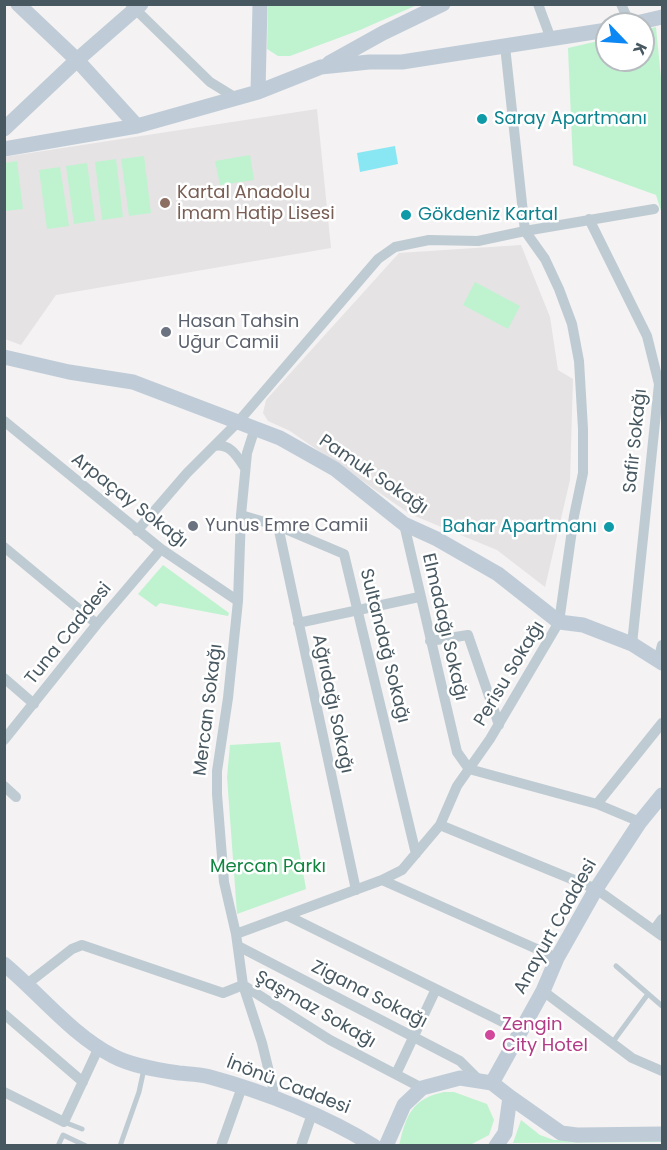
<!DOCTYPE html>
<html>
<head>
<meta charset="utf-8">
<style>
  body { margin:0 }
  #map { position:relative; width:667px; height:1150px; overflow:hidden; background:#f4f2f2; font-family:Poppins,sans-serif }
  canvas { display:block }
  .frame { position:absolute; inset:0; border:6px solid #485861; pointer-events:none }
  .north { position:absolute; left:595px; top:12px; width:60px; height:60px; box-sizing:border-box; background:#fff; border:2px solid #b6bcc0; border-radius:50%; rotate:115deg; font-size:16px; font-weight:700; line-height:24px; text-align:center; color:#485861 }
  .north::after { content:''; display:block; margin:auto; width:21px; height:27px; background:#0d87f4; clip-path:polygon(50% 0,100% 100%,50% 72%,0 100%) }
</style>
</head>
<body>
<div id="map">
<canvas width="667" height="1150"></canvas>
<div class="frame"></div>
<div class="north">K</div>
</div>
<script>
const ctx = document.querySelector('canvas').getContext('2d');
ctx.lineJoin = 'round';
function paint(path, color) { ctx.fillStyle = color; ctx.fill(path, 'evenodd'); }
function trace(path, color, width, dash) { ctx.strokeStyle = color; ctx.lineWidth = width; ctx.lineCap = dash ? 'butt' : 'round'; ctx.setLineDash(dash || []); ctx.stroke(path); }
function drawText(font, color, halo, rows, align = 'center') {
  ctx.font = font + ' Poppins,sans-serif'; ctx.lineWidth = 5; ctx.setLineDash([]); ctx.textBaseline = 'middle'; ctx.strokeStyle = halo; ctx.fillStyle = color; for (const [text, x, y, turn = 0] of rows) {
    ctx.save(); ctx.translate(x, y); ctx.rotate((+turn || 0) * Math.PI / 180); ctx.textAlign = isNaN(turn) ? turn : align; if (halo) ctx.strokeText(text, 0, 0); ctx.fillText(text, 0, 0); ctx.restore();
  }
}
paint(new Path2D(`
  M317,109L331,248L56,295L21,345L5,339L4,157Z
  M521,245L550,317L558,370L573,379L570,480L545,587L497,550L410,514L290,431L268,421L263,413L266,400L399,253Z`), '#e5e3e4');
paint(new Path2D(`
  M268,5V4L417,5L360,30L290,56H278L267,49Z
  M656,27L662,88V214L656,195L573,165L568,48L607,39V60H643V30Z
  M250,155L254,180L220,185L215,161Z
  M144,156L151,213L129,216L121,159Z
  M116,159L123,217L102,220L95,162Z
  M17,161L23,209L5,211V163Z
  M87,163L95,221L74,224L66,166Z
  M60,167L69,226L47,229L39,170Z
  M475,282L520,306L508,329L463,305Z
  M163,565L229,613L228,616L160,603L156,607L138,594Z
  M280,742L306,889L237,914L227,777L230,745Z
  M444,1092H454L487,1104L494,1120L489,1135L470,1145L399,1146C406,1116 411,1099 444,1092Z
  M521,1120L540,1135L554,1140H662V1142L513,1143Z`), '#bff3cf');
paint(new Path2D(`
  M395,146L398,164L360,172L357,153Z`), '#89e7f3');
trace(new Path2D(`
  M616,966L662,1006
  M612,1043L648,994
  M64,1122L82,1129
  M58,1146L63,1135L86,1146
  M120,1146L139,1092L144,1069`), '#bfcbd2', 5);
trace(new Path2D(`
  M538,4L551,39
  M621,4L630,24
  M131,5L210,82L236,98
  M589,219L647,336L659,384L632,644
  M4,421L161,549L238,601
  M255,428L247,453L241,515L238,601L228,698L217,771V794L224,882L236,934L243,985L262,1043L273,1088V1098
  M214,446C230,443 237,456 245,468
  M241,515L278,526L344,554L416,854
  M404,524L457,752L469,769L597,804L640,822
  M278,526L356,890
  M137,531L187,473L238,422L378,259L395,247L429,240L478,241L525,231L654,209
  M4,547L97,624
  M298,623L419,597
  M430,641L468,635L499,725
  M658,660L662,645
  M4,678L34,704
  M4,740L97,624L161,549
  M4,786L16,797
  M597,804L662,723
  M440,825L596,889L662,936
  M382,880L557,958
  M288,916L521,1031
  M654,930L662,919
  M236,934L382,880L402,870L440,825L457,786L490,739L559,622L574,516L583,473V429L579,361L572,324L559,289L545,259L525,231L505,46
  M238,946L460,1061L480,1081
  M27,984L72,949L82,945L223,993L243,985L330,1040L422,1088
  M543,991L632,1058L662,1071
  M4,1014L83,1082
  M396,1074L436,989
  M4,1092L64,1122L99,1047
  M221,1146L242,1087
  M301,1146L312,1114`), '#bfcbd2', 10);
trace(new Path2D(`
  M18,4L77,60L137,126
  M632,24L662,17
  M329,63L383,33L443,4
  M258,92L260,4
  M4,129L77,60L141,4
  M4,149L137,126L258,92L321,67L369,62H402L607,30
  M4,357L69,372L133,382L280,438L335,469L404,524L437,539L498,574L559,622L583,625L632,644L662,663
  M4,964C40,994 71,1034 113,1056C132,1066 157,1070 179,1073C189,1074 200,1074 210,1077C265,1092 326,1116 374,1146
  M492,1083L543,991L557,958L596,889L640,822L662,795
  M510,1097L561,1133L577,1135L662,1134
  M386,1146L404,1105L422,1088L460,1078L492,1083L510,1097L505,1133L496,1146`), '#bfccd7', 15);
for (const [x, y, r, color] of [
  [482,119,6,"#0f9aa8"],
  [165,203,6,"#8d6e63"],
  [406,215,6,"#0f9aa8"],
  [166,332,6,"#6b7280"],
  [193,526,6,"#6b7280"],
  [609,527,6,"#0f9aa8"],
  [490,1035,6,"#d1479c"]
]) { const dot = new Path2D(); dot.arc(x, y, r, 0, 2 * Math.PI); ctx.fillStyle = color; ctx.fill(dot); trace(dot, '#fff', 2); }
drawText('18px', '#0d838f', '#fff', [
  ["Saray Apartmanı",494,119],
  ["Gökdeniz Kartal",418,215],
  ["Bahar Apartmanı",597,527,"right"]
], 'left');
drawText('18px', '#785e54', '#fff', [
  ["Kartal Anadolu",177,193],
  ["İmam Hatip Lisesi",177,214]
], 'left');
drawText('18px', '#5b616d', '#fff', [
  ["Hasan Tahsin",178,322],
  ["Uğur Camii",178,343],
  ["Yunus Emre Camii",205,526]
], 'left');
drawText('18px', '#485861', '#fff', [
  ["Safir Sokağı",636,441,-84],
  ["Pamuk Sokağı",373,475,34],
  ["Arpaçay Sokağı",129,501,38],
  ["Elmadağı Sokağı",444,627,77],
  ["Tuna Caddesi",69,634,-51],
  ["Sultandağ Sokağı",384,646,76],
  ["Perisu Sokağı",510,674,-59],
  ["Ağrıdağı Sokağı",332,704,78],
  ["Mercan Sokağı",209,710,-83],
  ["Anayurt Caddesi",556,927,-61],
  ["Zigana Sokağı",369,995,27],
  ["Şaşmaz Sokağı",315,1010,30],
  ["İnönü Caddesi",288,1086,21]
]);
drawText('18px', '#108540', '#fff', [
  ["Mercan Parkı",268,867]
]);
drawText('18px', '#b23c85', '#fff', [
  ["Zengin",502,1025],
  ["City Hotel",502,1046]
], 'left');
</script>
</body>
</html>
